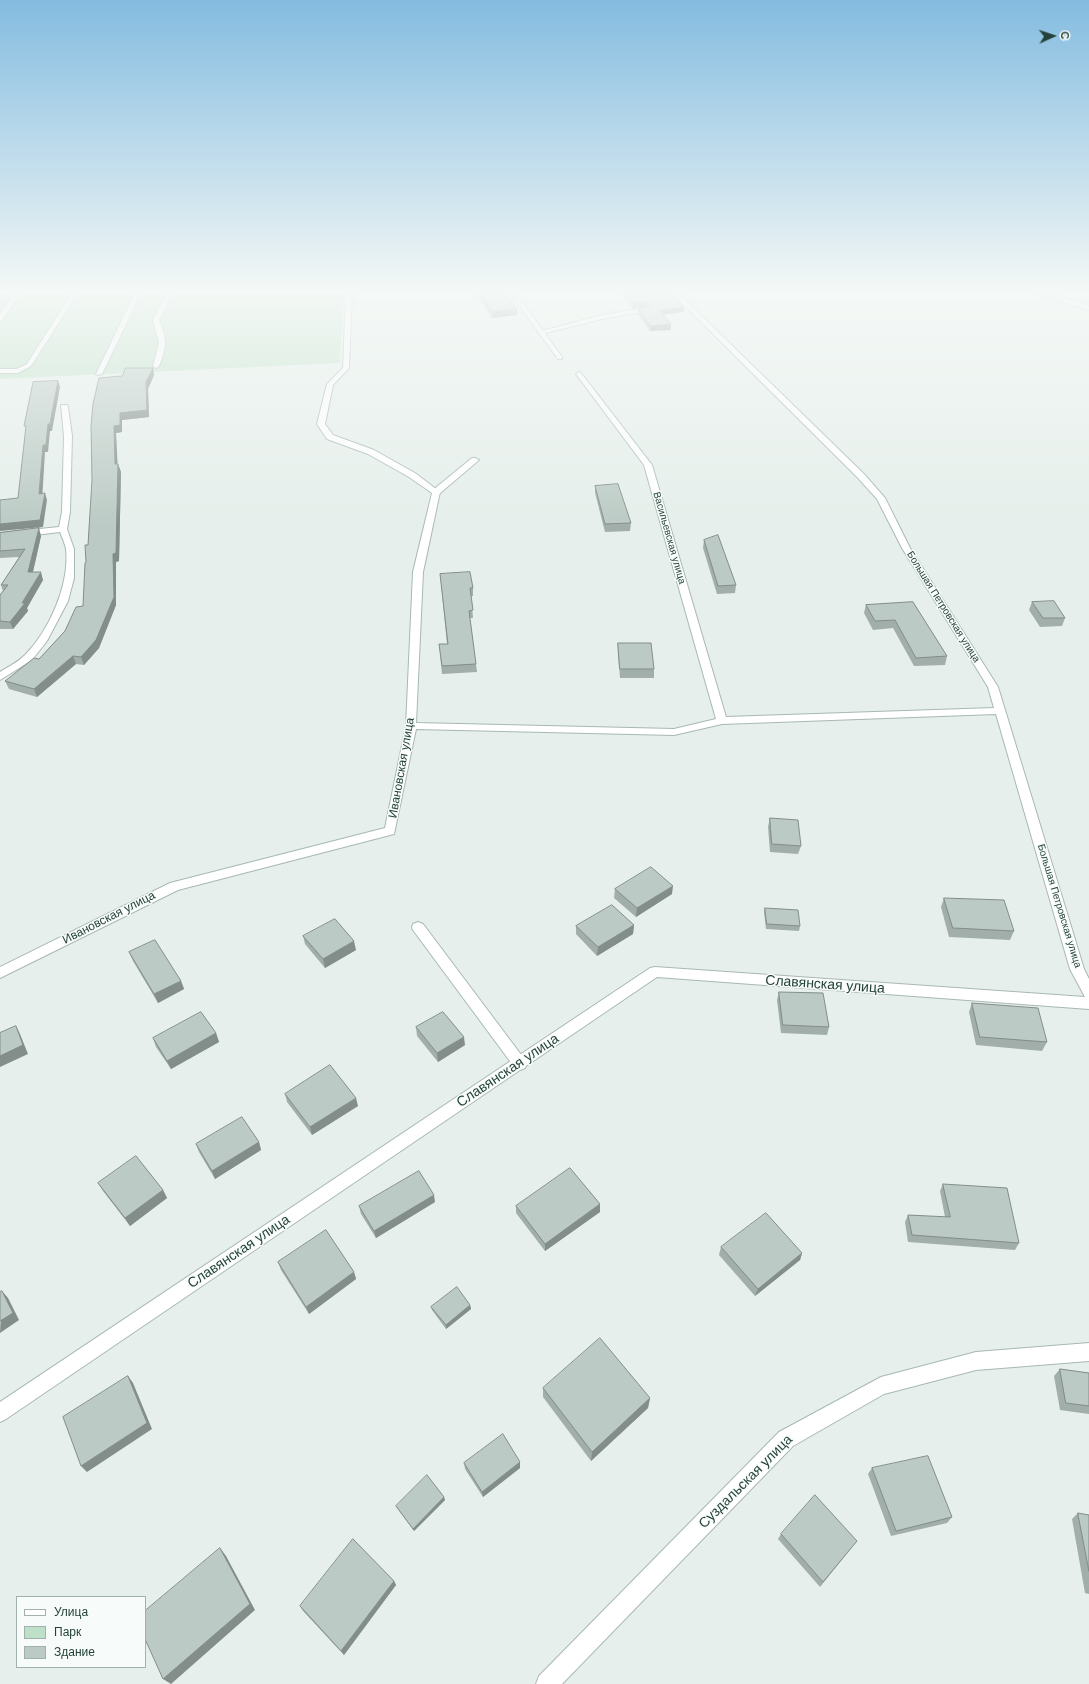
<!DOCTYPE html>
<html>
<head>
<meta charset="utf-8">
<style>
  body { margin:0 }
  #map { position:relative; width:1089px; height:1684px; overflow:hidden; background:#e6efeb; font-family:"DM Sans",sans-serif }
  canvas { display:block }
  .legend { position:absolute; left:16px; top:1596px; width:130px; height:72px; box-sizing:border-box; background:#f7fbf9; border:1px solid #a3b1ad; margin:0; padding:5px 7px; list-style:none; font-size:12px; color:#24423a }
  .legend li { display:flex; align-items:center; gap:8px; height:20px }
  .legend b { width:20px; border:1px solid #a3b1ad }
  .north { position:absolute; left:1033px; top:16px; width:40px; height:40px; -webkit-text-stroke:3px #f7fbf9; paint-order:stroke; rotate:87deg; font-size:11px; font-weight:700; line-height:16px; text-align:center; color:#24423a }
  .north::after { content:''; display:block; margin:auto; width:14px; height:18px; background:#24423a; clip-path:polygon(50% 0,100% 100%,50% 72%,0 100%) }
</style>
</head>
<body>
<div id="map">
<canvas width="1089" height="1684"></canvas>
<ul class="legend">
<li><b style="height:5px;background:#fff"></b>Улица</li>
<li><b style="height:11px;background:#bfe0c8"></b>Парк</li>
<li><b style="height:11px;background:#bbcac4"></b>Здание</li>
</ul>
<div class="north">С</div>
</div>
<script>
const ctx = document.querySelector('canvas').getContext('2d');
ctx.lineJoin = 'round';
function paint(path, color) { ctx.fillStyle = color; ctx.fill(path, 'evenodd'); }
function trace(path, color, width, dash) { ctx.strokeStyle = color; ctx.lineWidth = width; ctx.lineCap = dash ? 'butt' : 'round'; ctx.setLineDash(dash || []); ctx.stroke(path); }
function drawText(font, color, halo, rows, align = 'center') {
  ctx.font = font + ' "DM Sans",sans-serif'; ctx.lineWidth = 3; ctx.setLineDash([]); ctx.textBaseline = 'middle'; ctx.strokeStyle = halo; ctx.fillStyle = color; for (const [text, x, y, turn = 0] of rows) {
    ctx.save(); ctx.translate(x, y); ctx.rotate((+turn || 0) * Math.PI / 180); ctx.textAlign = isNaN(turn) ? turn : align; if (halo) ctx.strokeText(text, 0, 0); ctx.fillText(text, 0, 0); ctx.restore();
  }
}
paint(new Path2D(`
  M0,293H344L340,363L0,379Z`), '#bfe0c8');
const service = new Path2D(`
  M15,293H21L2,320L0,321V314Z
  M72,293H78L31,366L18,373H0V369H17L27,364Z
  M135,293H141L102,374L97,375L96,374Z
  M167,293H173L159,320C167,339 167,347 159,366L156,368L153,366L159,343L153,320Z
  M1039,293H1047L1089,306V310L1055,300Z
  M646,308L648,309V311L602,319L541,334L538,332L602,315Z
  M472,458H475L479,460L439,494H433V490Z
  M418,922L423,924L525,1060L527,1064L525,1068L520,1070L515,1068L413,930L412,927L413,924Z`);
const minor = new Path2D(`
  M346,293H352L349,368L333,385L325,424L333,435L374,450L415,473L440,492L423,572L416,723L674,729L716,719L644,465L576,374L579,372L581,373L652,465L726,717L994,708L988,687L902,548L877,499L858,478L672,293H678L864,474L885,498L910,548L998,687L1084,969L1089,979V1009L657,977L6,1419L0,1422V1402L650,968L655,967L1085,997L1070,969L996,714L722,724L674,735L416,729L394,834L178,890L0,978V967L170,883L385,828L406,726L413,572L432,493L409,477L368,454L327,439L317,424L327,384L343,368Z
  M510,293H516L562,357V359H558Z
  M61,405H67L68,407L72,436L70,512L67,529L74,549V578L68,601L47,641L32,660L0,680V672C8,667 18,662 25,655C49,631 70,584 66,549C65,544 62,537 60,532L0,539V533L59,527L62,512L64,436Z
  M1089,1343V1361L976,1370L884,1394L793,1446L562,1684H536L539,1676L779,1432L881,1377L976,1352Z`);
trace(service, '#a8b8b2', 2);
trace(minor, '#a8b8b2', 2);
paint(service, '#fff');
paint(minor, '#fff');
paint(new Path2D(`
  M476,293H505L517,315L492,318Z
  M621,293H671L684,307V312L663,315L671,330L650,331L638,314V309L647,307H646L633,309Z
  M154,375L148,389L149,417L122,420V432L116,433L117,464H118L121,472L119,561L116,562V605L99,648L84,665L76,664L37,697L9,689L5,681L39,659L65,631L83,606L88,545L92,480L91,426Z
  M595,486L631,523L630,531L605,532L595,493Z
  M0,533L41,536L33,572L43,580L27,608L28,611L13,629H0V595L3,591L1,585L19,557L0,558Z
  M704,540L736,585L735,593L717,594L703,548Z
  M440,574L473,588V596H471L473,618H470L476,664L477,672L442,674L439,644H447Z
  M913,602L947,656L945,665L914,666L893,628L873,630L864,613L866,605Z
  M1032,602L1065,618L1062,626L1040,627L1029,610Z
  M618,643L654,669V678H620L618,651Z
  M770,818L801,846L798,854L770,852L768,827Z
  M615,889L672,894L636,917L614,898Z
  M944,898L1014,931L1010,940L949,937L941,907Z
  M765,908L800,926L799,931L766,929L764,912Z
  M634,925L633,934L597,956L576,934V926Z
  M303,936L356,950L325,968L305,944Z
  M129,952L181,981L184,989L158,1003L133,961Z
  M779,992L829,1027L827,1035L781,1033L777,1000Z
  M972,1003L1047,1042L1042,1051L976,1045L969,1012Z
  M416,1027L465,1045L438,1062L417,1036Z
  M216,1033L219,1042L171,1069L156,1047L153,1038Z
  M285,1094L358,1106L312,1135L287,1102Z
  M259,1142L261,1150L215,1179L199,1152L196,1144Z
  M98,1183L163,1190L167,1198L130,1226L103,1191Z
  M943,1184L1019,1243L1015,1250L908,1242L905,1222L908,1215L945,1217L940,1191Z
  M435,1202L376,1238L361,1214L359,1206Z
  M600,1204V1212L545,1251L516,1213V1206Z
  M721,1247L802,1253L800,1260L755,1296L719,1255Z
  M278,1262L354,1272L356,1279L309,1314L281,1270Z
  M470,1305L471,1309L446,1329L432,1310L431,1307Z
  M1060,1369L1089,1373V1414L1060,1410L1054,1376Z
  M543,1388L650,1398L648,1408L591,1461L543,1397Z
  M464,1463L520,1468L483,1497L465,1469Z
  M872,1468L952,1517L947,1523L891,1536L868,1474Z
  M444,1497L445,1500L414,1531L397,1508L396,1506Z
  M1078,1513L1089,1515V1594L1085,1593L1072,1519Z
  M781,1534L857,1541L820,1587L778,1539Z
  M394,1581L396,1585L344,1655L303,1611L300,1606Z`), '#a1aea9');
paint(new Path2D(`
  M646,301V307L633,309V303Z
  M684,307V312L659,315V310Z
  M517,309V315L492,318V311Z
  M671,324V330L650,331L651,326Z
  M153,368L154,375L148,389L149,417L122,420V432L116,433L118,472L115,464L114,426L120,413L146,382Z
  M58,381L60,387L52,431H50L48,452H45L42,501L39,494L43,445Z
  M118,464L121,472L119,561L116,562V605L99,648L84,665L81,657L113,554Z
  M45,493L47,500L43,527L0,531V524Z
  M39,528L41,536L31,580L28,572Z
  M41,572L43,580L27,608L28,611L13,629L10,622L22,603Z
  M73,656L76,664L37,697L34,689Z
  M673,886L672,894L636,917L637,908Z
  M634,925L633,934L597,956L598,947Z
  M354,941L356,950L325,968L323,959Z
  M181,981L184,989L158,1003L154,994Z
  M16,1026L20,1034L28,1054L0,1067V1056Z
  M216,1033L219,1042L171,1069L167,1061Z
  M464,1037L465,1045L438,1062L437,1053Z
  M356,1098L358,1106L312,1135L310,1127Z
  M259,1142L261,1150L215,1179L212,1171Z
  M163,1190L167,1198L130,1226L125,1218Z
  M434,1195L435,1202L376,1238L374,1231Z
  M600,1204V1212L545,1251V1244Z
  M802,1253L800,1260L755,1296L758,1289Z
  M354,1272L356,1279L309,1314L306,1307Z
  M2,1291L8,1298L19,1320L0,1333Z
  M470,1305L471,1309L446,1329V1325Z
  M128,1376L133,1383L152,1429L87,1472L81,1466Z
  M650,1398L648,1408L591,1461L592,1452Z
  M520,1462V1468L483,1497L482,1492Z
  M444,1497L445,1500L414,1531L413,1529Z
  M220,1548L226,1556L255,1610L171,1684L163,1679Z
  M394,1581L396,1585L344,1655L341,1651Z`), '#838d89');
const building = new Path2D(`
  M480,293H505L517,309L492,311Z
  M626,293H671L684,307L659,310L671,324L651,326L638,309L649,307V302L646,301L633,303Z
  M126,368H153L146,382L147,410L120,413V425L114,426L115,464H118L116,553L113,554L114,597L96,640L81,657L73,656L34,689L5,681L34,658L39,659L65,631L76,607L83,606L85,563L86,562L85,545H88L92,480L91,426L93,404L99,378L122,376Z
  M58,381L50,424H48L46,445H43L39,494L45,493L40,520L0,524V500L18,498L26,426H24L33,382Z
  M618,484L631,523L605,524L595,486Z
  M39,528L28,572H41L22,603H25L10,622L0,621V595L8,585H1L25,549L0,551V533Z
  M718,535L736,585L718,586L704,540Z
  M470,572L473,588H470L473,610L469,611L476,664L442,666L439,644H448L440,574Z
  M1054,601L1065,618H1043L1032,602Z
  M913,602L947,656L916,658L895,620L875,621L866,605Z
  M618,643H651L654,669H620Z
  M770,818L798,820L801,846L772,844Z
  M651,867L673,886L637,908L615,889Z
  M944,898L1004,900L1014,931L953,928Z
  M612,905L634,925L598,947L576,926Z
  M765,908L798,910L800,926L767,924Z
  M335,919L354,941L323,959L303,936Z
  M155,940L181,981L154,994L129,952Z
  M779,992L823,993L829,1027L783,1025Z
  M972,1003L1038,1008L1047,1042L980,1037Z
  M201,1012L216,1033L167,1061L153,1038Z
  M443,1012L464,1037L437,1053L416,1027Z
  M16,1026L23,1045L0,1056V1033Z
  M330,1065L356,1098L310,1127L285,1094Z
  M242,1117L259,1142L212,1171L196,1144Z
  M136,1156L163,1190L125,1218L98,1183Z
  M570,1168L600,1204L545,1244L516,1206Z
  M419,1171L434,1195L374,1231L359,1206Z
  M943,1184L1007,1188L1019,1243L912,1235L908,1215L950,1217Z
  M766,1213L802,1253L758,1289L721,1247Z
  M326,1230L354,1272L306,1307L278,1262Z
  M457,1287L470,1305L446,1325L431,1307Z
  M2,1291L13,1313L0,1321V1292Z
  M600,1338L650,1398L592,1452L543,1388Z
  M1060,1369L1089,1373V1406L1066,1403Z
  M128,1376L147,1423L81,1466L63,1417Z
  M503,1434L520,1462L482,1492L464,1463Z
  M928,1456L952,1517L896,1531L872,1468Z
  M427,1475L444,1497L413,1529L396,1506Z
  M815,1495L857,1541L823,1582L781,1534Z
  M1078,1513L1089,1515V1571Z
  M353,1539L394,1581L341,1651L300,1606Z
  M220,1548L250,1604L163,1679L145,1639V1611Z`);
paint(building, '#bbcac4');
trace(building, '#838d89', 1);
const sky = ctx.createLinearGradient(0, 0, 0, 529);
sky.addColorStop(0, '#84bce0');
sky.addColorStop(0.55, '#f4f8f6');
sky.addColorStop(1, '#f4f8f600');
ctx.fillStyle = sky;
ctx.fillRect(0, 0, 1089, 529);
drawText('10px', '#24423a', '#f7fbf9', [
  ["Васильевская улица",669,538,74],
  ["Большая Петровская улица",943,607,58],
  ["Большая Петровская улица",1059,906,73]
]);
drawText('12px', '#24423a', '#f7fbf9', [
  ["Ивановская улица",402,768,-80],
  ["Ивановская улица",109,918,-27]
]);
drawText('14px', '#24423a', '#f7fbf9', [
  ["Славянская улица",825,985,4],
  ["Славянская улица",508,1071,-34],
  ["Славянская улица",239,1252,-34],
  ["Суздальская улица",746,1482,-45]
]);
</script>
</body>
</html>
